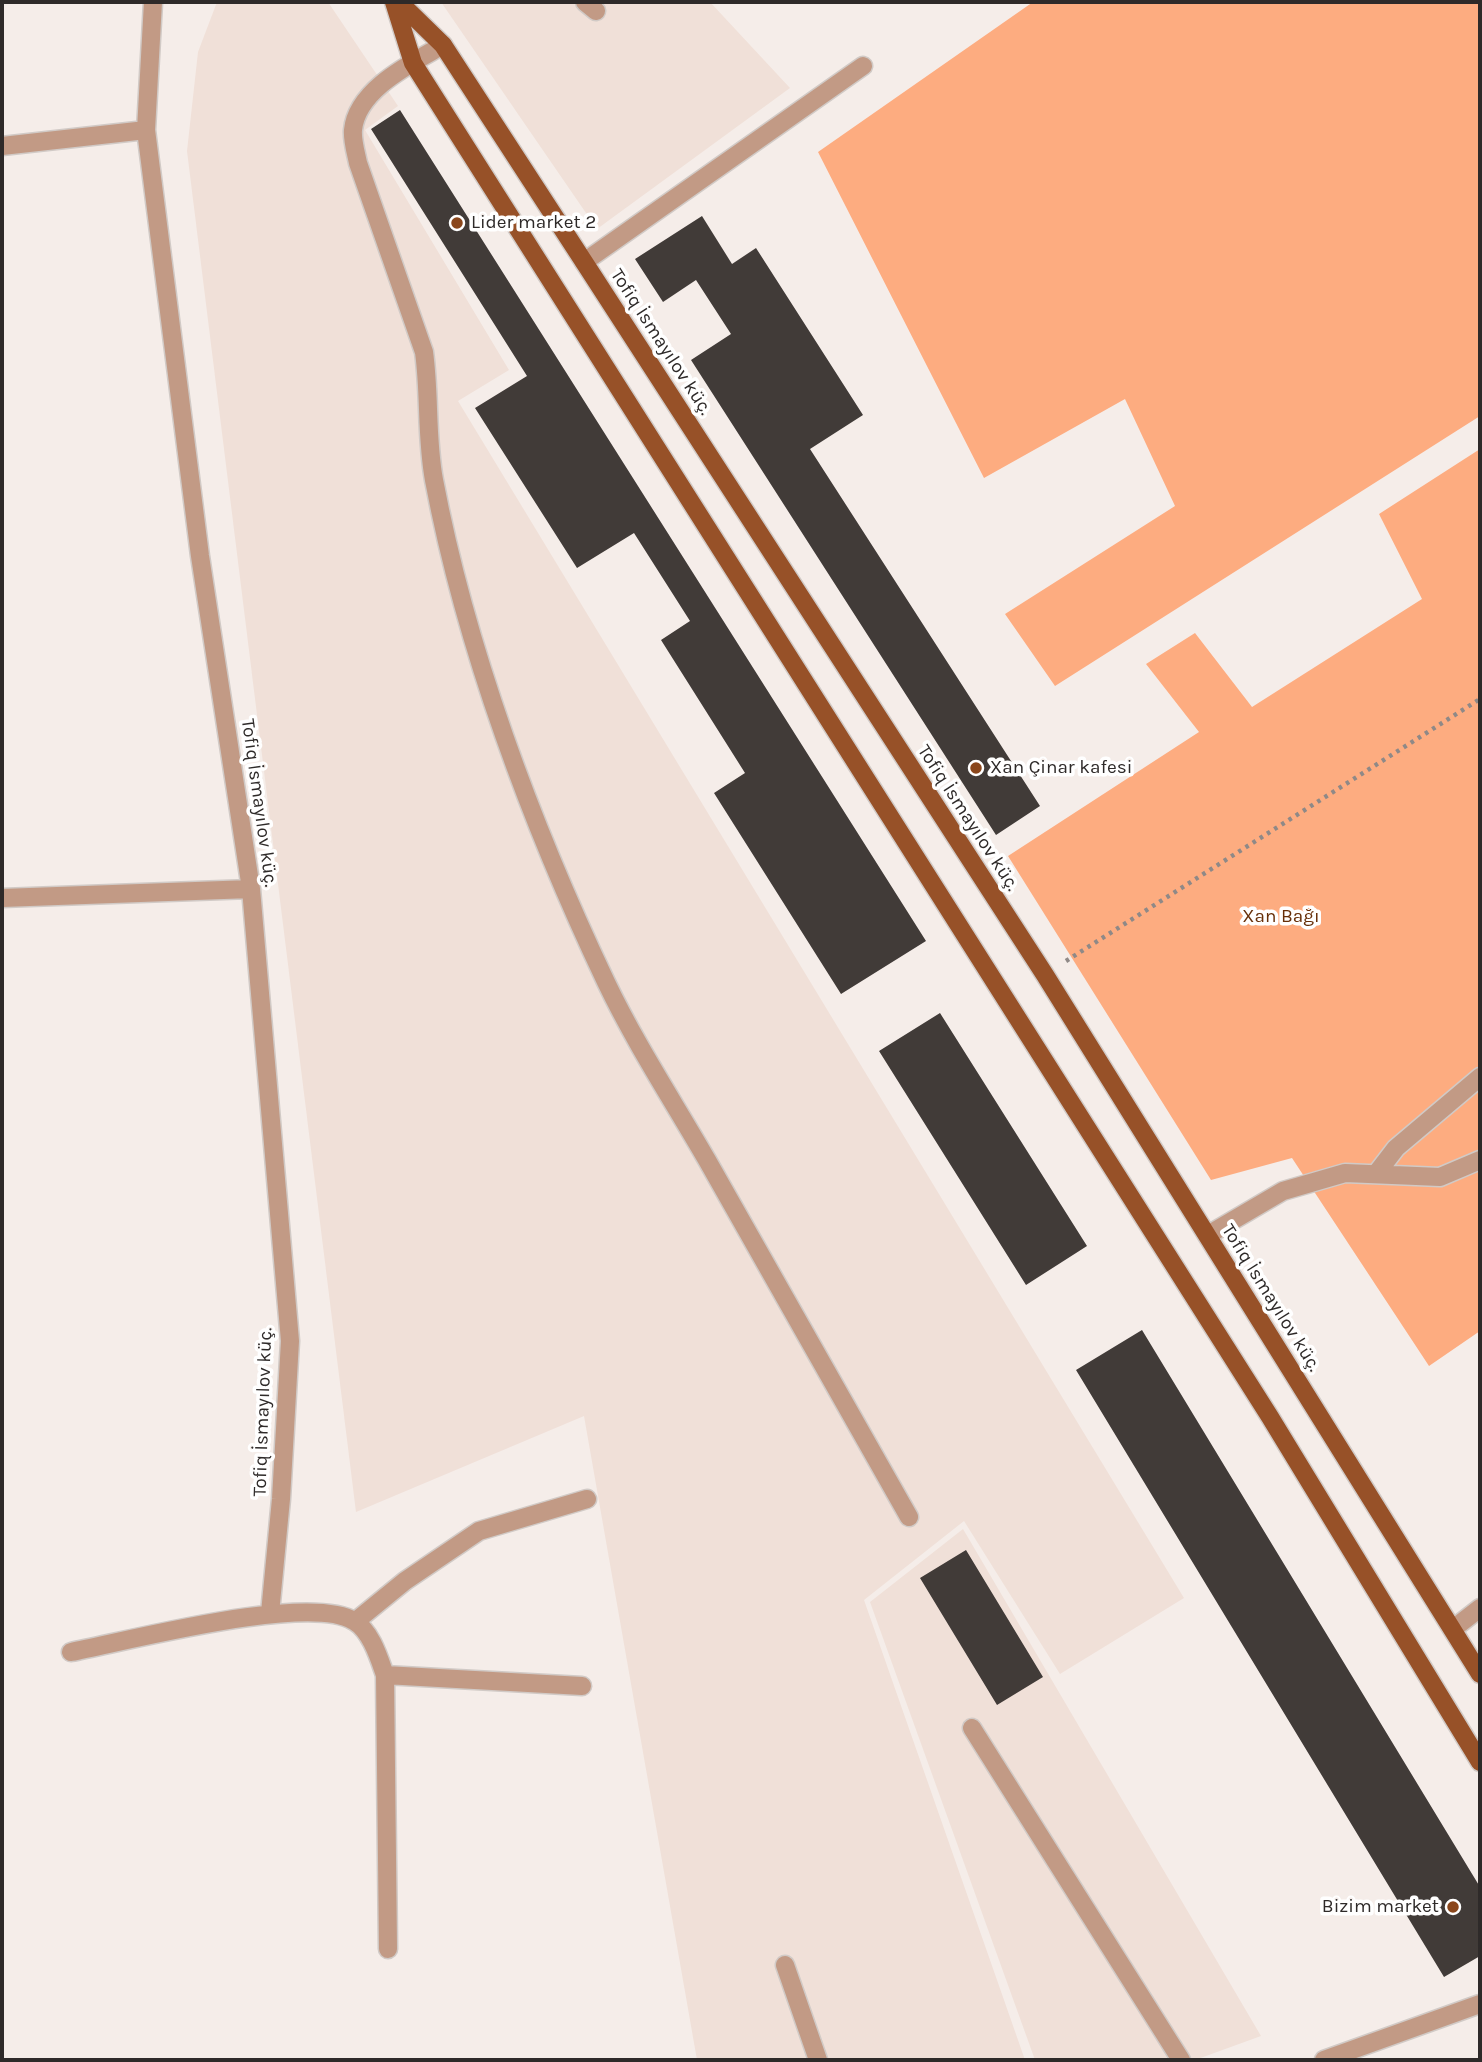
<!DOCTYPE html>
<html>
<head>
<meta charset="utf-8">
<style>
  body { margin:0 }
  #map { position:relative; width:1482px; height:2062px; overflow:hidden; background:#f5ede9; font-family:Karla,sans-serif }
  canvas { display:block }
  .frame { position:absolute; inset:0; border:4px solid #2e2a29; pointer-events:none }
</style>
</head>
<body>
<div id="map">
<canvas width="1482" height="2062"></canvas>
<div class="frame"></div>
</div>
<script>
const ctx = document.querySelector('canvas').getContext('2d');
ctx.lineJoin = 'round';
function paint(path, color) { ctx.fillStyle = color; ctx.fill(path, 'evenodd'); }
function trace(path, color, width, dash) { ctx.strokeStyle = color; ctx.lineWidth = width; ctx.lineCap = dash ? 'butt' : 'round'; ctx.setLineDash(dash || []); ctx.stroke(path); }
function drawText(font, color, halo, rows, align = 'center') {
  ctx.font = font + ' Karla,sans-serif'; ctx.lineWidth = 7; ctx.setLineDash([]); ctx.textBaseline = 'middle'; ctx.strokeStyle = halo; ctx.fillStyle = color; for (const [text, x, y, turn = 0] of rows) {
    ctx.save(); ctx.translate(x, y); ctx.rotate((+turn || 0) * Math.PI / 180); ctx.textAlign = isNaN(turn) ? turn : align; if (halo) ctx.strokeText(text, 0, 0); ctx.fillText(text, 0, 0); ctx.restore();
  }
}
paint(new Path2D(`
  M217,2H328L398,106L365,130L509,370L458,401L1184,1598L1060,1674L964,1521L864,1600L1025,2060H697L584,1416L356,1512L187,151L198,52Z
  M441,2H710L790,88L597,229Z
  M963,1529L1261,2036L1195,2060H1035L870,1602Z`), '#f0e0d8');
paint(new Path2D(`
  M1033,2H1480V416L1055,686L1005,614L1175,506L1125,399L984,478L818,152Z
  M1480,449V1331L1429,1366L1292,1158L1211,1180L1008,856L1199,732L1146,664L1195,633L1252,707L1422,599L1379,514Z`), '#fdac80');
paint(new Path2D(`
  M400,110L926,941L841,994L714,793L745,773L661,640L690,621L634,533L577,568L475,408L527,376L371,129Z
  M702,216L732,264L756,248L863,415L810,449L1040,806L996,835L691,360L731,334L696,280L663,302L635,259Z
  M940,1013L1087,1246L1026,1285L879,1051Z
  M1142,1330L1480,1887V1956L1444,1977L1076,1370Z
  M966,1550L1043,1677L997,1705L920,1578Z`), '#413b38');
const minor = new Path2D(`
  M153,2L146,130L200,556L251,889L290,1341L281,1499L270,1613
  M585,2L596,11
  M443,45C412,63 357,89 353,130C352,140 356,153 358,163L424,352C430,395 426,437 434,480C466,649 532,826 606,982C635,1043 673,1101 707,1160C774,1279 842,1398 909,1517
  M2,146L146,130
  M584,262L863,66
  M2,898L251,889
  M1376,1174L1396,1148L1480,1077
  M1208,1235L1283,1191L1345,1173L1440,1177L1480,1160
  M356,1621L405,1581L479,1531L587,1499
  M1453,1629L1480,1608
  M71,1652C128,1641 309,1593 354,1621C371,1631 379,1658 385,1675L388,1949
  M385,1675L582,1686
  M972,1728L1181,2060
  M785,1965L818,2060
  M1324,2060L1480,2004`);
const major = new Path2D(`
  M394,2L413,63L1270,1417L1480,1762
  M399,2L443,45L584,262L1045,975L1480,1674`);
trace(minor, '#d1cac6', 21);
trace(major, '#d1cac6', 21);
trace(new Path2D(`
  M1066,961L1480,699`), '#8f8987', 4.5, [3.5, 5]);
trace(minor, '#c29a85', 18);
trace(major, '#975128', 18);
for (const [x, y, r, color] of [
  [457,223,7,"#8a461b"],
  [976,768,7,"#8a461b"],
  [1453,1907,7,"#8a461b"]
]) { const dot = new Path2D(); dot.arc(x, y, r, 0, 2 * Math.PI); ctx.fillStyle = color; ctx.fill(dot); trace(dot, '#fff', 2.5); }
drawText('19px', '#2e2a29', '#fff', [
  ["Lider market 2",471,223],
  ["Xan Çinar kafesi",990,768],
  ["Bizim market",1439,1907,"right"]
], 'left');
drawText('19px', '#2e2a29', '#fff', [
  ["Tofiq İsmayılov küç.",661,342,57],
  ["Tofiq İsmayılov küç.",259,803,82],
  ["Tofiq İsmayılov küç.",968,818,57],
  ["Tofiq İsmayılov küç.",1271,1298,58],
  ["Tofiq İsmayılov küç.",263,1412,-88]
]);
drawText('19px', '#672f08', '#fff', [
  ["Xan Bağı",1281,917]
]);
</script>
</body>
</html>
